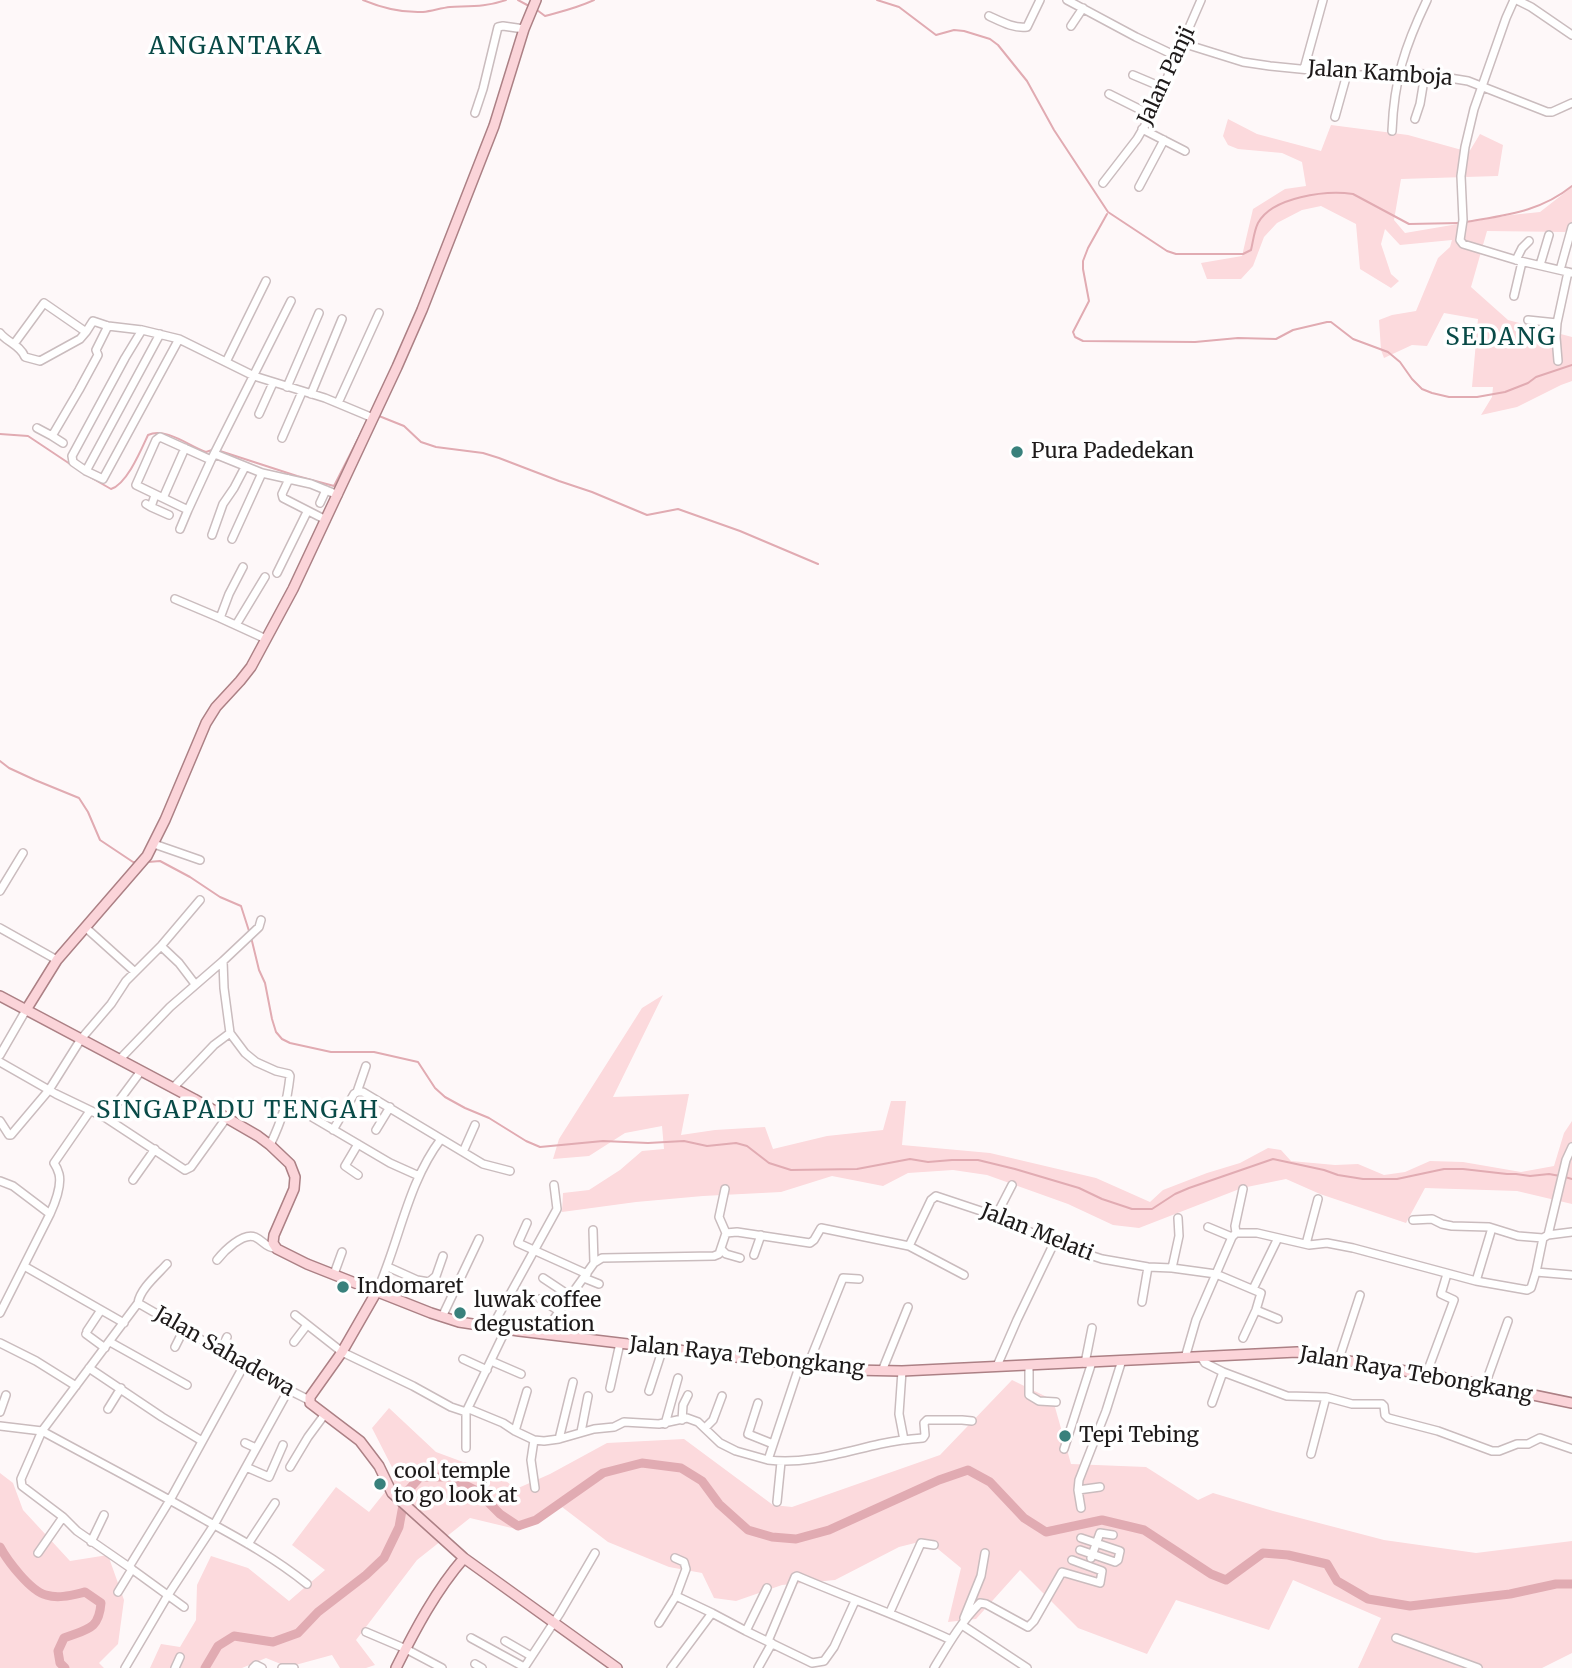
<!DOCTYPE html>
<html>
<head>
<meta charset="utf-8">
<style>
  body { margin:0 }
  canvas { display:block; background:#fef8f9 }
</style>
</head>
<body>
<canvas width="1572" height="1668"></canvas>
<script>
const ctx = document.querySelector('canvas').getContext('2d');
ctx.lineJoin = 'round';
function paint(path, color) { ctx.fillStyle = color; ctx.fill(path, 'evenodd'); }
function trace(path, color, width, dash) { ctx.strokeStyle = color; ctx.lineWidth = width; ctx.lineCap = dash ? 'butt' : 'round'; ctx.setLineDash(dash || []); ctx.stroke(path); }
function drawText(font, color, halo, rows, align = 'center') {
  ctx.font = font + ' Merriweather,serif'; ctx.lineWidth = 7; ctx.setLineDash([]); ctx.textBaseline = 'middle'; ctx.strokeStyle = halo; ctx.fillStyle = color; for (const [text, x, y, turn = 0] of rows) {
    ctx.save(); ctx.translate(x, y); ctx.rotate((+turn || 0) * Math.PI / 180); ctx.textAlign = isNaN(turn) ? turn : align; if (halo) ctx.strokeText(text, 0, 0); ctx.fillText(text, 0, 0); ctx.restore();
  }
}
paint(new Path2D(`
  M1228,119L1257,134L1321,151L1331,125L1408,135L1469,152L1480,134L1503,145L1498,176L1401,179L1394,220L1405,233L1511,215L1540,212L1572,187V225L1565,232L1487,231L1471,287L1508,320L1572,337V381L1561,385L1517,407L1481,415L1492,397L1493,387H1472L1478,319L1444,313L1427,346L1412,345L1384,358L1381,350L1379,320L1392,315L1416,311L1438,258L1450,247L1452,240L1400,245L1385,229L1381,244L1391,274L1399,281L1391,288L1360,269L1356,224L1321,206L1302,210L1277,223L1264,237L1253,266L1241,279H1207L1201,263L1242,256L1253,209L1285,189L1306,186L1302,162L1282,153L1238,149L1228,145L1223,136Z
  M663,995L613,1097L689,1094L681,1135L715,1130L765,1127L773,1149L827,1136L883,1130L891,1101H906L902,1145L990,1153L1096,1178L1150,1202L1163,1190L1207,1173L1240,1163L1268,1148L1281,1150L1291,1161L1335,1165L1358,1164L1384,1175L1405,1172L1430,1161L1463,1162L1521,1172L1554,1166L1564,1133L1572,1121V1204L1517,1191L1425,1188L1406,1223L1320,1194L1286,1179L1242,1188L1139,1228L1113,1225L1068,1204L987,1175L953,1170L908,1173L883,1186L832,1176L781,1192L703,1196L636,1202L562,1212L563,1193L589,1190L620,1170L642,1151L664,1149L662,1126L625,1133L589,1156L553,1159L559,1139L642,1008Z
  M1012,1380L1053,1400L1071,1464L1146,1467L1198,1500L1213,1493L1273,1511L1384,1540L1476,1553L1572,1541V1653L1542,1668H1358L1381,1618L1293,1580L1269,1630L1176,1600L1147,1654L1078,1628L1020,1570L976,1619L948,1622L961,1568L927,1540L899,1547L835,1580L782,1585L736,1601L714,1598L702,1573L669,1567L608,1542L562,1507L520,1530L470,1518L417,1560L356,1640L375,1665L366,1668H340L332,1655L288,1667L266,1658L242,1668H150L161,1644L180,1647L196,1620L197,1585L211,1556L248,1568L289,1601L325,1570L292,1545L336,1487L369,1512L397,1477L372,1428L389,1408L436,1452L463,1462L487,1466L516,1489L550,1474L607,1443L684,1439L773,1505L792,1507L940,1455Z
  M0,1473L13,1483L23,1510L70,1561L108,1555L124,1600L118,1644L99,1663L104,1668H0Z`), '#fcdadd');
trace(new Path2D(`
  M363,0C382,8 402,13 423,12C432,11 441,8 450,7C471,6 486,7 506,0
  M518,0L529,6
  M877,0L899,7L936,35L954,30L964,31L990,39L998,45L1027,81L1054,130L1108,212L1167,251L1176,254H1243L1251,250C1253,242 1254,231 1258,223C1272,197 1326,190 1353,194L1409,224L1460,223
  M537,10L545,16C563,11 577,8 594,0
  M1107,214L1088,248L1083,261V269L1089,301L1073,332L1075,337L1083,341L1195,342L1238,338L1276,339L1293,330L1327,322H1331L1353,339L1388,352L1400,362L1412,379L1422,389L1432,393L1449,397H1477L1505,392L1528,383L1536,377L1572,365
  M1466,222C1505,215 1540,212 1572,186
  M379,416L404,426L421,442L436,447L483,453L499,458L559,481L592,492L647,515L678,509L740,531L818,564
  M0,434L28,436L70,464
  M220,451L297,476L334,486L363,429
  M90,477L111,489C127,484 141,450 148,435C166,427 189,446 206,452L215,449
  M0,761L9,768L35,780L79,798L88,812L100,840L133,862H136
  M148,862L160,861L190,877L220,897L241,906L249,931
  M251,937L259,970L265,983L272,1019L276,1032L282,1039L290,1043L331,1052H374L418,1062L435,1088L445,1097L465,1108L489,1118L526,1141L540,1147L603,1141L648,1143L684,1141L707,1146L736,1143L747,1146L769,1163L791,1170L857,1169L910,1159L928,1162L952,1160H978L1015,1169L1079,1188L1102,1199L1132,1209H1152L1175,1194L1189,1188L1273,1159L1324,1170L1338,1175L1363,1179H1397L1444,1169H1463L1507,1174H1516L1530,1176L1549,1174L1560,1176
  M1565,1177L1572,1179`), '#e1abb2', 2);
trace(new Path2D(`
  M0,1547C7,1560 30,1591 46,1595C59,1599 72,1595 85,1592L101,1603C99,1630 87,1629 64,1638L58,1651L60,1663L65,1668
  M205,1668L218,1646L234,1636L273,1642L298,1633L318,1612L366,1575L384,1558L399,1527L405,1494L420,1477H449L477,1491L500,1514L518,1526L536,1520L603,1473L642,1463L681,1468L702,1481L719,1504L748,1530L772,1537L796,1539L829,1530L939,1480L968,1470L990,1482L1024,1518L1046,1532L1102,1520L1144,1530L1211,1574L1226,1580L1263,1553L1288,1555L1327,1564L1337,1581L1368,1599L1410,1606L1510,1594L1556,1584H1572`), '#e1abb2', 9);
const minor = new Path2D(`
  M1067,0L1136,37L1176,56
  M1514,0L1506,18L1474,109L1465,147L1461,176L1463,220L1460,240L1463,244L1516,260L1572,273
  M1517,0L1531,7L1572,35
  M989,16C1000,21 1014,29 1027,27L1040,0
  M1071,26L1083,8
  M1182,43L1243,62L1270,66L1360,75L1404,73L1425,74L1468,81L1547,112H1552L1572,103
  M1304,69L1323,0
  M1133,75L1164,88
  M1109,94L1151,115
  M475,113L483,89L498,27L503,26L524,29
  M1335,117L1347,74
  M1415,119L1420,104L1425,74
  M1142,129L1185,151
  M1392,131C1394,79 1405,46 1427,0
  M1103,183L1137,139L1151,115L1201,0
  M1139,187L1164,140
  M1516,260L1522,248L1529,241
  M1540,265L1549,235
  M1560,270L1572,227
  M1514,296L1522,262
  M1528,320L1557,323
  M142,330L125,358L72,456L73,462L86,471L103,479L179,339
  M0,333C8,343 20,345 25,357L40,361L80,339L86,332L93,321L108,326L142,330L179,339L254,376L325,398L373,418
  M14,344L44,303L86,332
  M1558,361L1556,337L1557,323L1568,272
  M226,362L266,281
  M287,387L319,313
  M311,394L342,319
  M338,403L379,313
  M259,414L273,383
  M37,428L52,436
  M282,438L302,392
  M63,443L52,436L79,390L98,355L96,350L108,326
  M215,454L262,473L311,484L338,495
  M211,460L160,437L156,440L136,485L188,510L211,460L291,301
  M86,471L160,334
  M289,479L282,494L283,498L326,520
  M163,498L185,448
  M320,503L326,490
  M146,504L151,507L155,495
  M151,507L169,515
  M180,529L188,510
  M212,535L223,504L234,488L245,467
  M232,539L262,473
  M277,573L307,512
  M175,599L220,618L266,639
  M220,618L229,594L243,567
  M236,625L265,577
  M154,844L200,860
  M0,891L23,853
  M85,927L135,972
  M0,928L57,960
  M161,946L179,963L195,984
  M223,961L259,927L261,920
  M0,1055L26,1010
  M120,1059L170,1007L223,961L224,988L230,1033L245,1053L256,1062L276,1071L289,1074L290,1076C287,1103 282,1120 270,1145
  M0,1062L56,1094L106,1118L185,1170L191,1167L227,1117
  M173,1088L214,1045L230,1033
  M357,1092L366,1066
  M287,1106L300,1110L390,1163L419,1176
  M106,1118L141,1071
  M0,1121L9,1135H11L49,1090L81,1039L111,1004L126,981L161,946L200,900
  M333,1130L354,1094L357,1092H363L483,1164L510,1171
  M376,1130L390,1107
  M358,1144L345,1166L358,1175
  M463,1152L475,1125
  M133,1180L155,1149
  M0,1181L13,1186L50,1214L0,1313
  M725,1189L719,1217L726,1233
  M50,1214C55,1203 62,1186 59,1174C58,1170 56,1166 54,1163L90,1111
  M996,1216L1012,1185
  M1413,1220L1432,1219L1442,1224L1452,1226L1489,1227L1518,1236L1543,1238
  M527,1223L518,1243L587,1274
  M1208,1227L1232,1237
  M593,1230L594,1263
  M1236,1233L1235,1226L1243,1189
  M1548,1235L1572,1232
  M1306,1244L1318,1199
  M909,1246L964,1275
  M721,1249L726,1254L740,1258
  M754,1255L761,1235
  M217,1260C224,1251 243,1232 255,1237C264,1241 266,1248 275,1248
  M24,1266L124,1323
  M388,1267L417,1280L429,1282L436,1276L443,1256
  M1172,1268L1179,1236L1178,1218
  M1536,1272L1543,1238L1548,1235L1566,1160L1572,1147
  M334,1274L342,1252
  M543,1278L570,1296
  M584,1278L599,1284
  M1476,1281L1492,1228
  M1253,1289L1278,1238
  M377,1291C400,1240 407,1184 441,1139
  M540,1299L559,1311
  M1142,1302L1148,1267
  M138,1303L197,1337L243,1367L309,1400
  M1256,1310L1278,1319
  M295,1315L342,1352L413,1386L451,1407L466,1412
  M442,1317L479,1239
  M492,1327L557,1209L554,1185
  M87,1331L101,1310
  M86,1334L105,1348
  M543,1334L594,1263L602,1258L714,1256L719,1254L726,1233L737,1232L810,1243L814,1240L821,1228L909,1246L931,1200L936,1196L996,1216L1054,1243L1102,1259L1148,1267L1172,1268L1216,1274L1232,1237L1236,1233H1257L1309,1245L1327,1243L1353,1248L1476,1281L1527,1290L1531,1288L1536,1272L1572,1275
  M110,1342L187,1385
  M294,1342L307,1325
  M0,1343L36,1361L76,1386
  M175,1347L184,1329
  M220,1351L227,1337
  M1201,1357L1205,1363L1223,1372L1287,1396L1326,1397L1352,1404H1382L1384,1406L1385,1415L1388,1418L1438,1431L1492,1451H1499L1517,1444H1528L1540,1438L1572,1449
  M1185,1358L1196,1320L1216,1274L1261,1293L1256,1310L1243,1338
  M463,1359L487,1370
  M1339,1359L1360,1295
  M491,1361L521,1374
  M1085,1363L1092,1328
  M808,1365L843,1278L859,1279
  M1029,1365V1395L1039,1401L1056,1402
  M997,1366L1017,1320L1054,1243
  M89,1368L162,1417L202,1441
  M882,1371L908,1307
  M902,1371L899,1414L904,1440
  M1426,1375L1454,1300L1441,1294L1447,1274
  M1485,1385L1508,1321
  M610,1388L620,1343
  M649,1391L663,1348
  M758,1403L748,1434L773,1444
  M1212,1403L1223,1372
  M108,1409L121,1388
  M469,1409L503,1423L515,1431L534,1440L544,1441L559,1439L594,1429L614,1427L624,1422L659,1424L687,1418L698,1422L720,1443L736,1451L768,1460L800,1364
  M0,1412L6,1395
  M682,1420L683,1405L688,1395
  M665,1424L678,1378
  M0,1426L42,1431L138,1303C140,1289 157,1275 167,1264
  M705,1428L713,1420L722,1396
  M515,1431L527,1391
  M581,1432L588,1396
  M559,1439L573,1382
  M534,1440L531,1460L535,1488
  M245,1443L256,1448
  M466,1448V1412L506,1329
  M1064,1449L1092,1362
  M1311,1454L1326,1397
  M768,1460C805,1465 844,1452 880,1444C894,1441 909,1439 923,1438L925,1435L924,1423L927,1420H962L972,1421
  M246,1467L269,1477L283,1445
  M290,1467L308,1437L325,1414
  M1078,1490L1100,1487
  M777,1502L781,1462
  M1081,1508L1078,1490L1079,1480L1106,1411L1122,1360
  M91,1542L104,1515
  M248,1544L275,1503
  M1080,1550L1115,1562L1118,1560L1120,1551L1081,1538
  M38,1553L63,1517
  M1091,1558L1100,1533L1113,1535
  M129,1567L77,1531L63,1517L22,1486L21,1479L42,1431C97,1461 153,1490 207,1521C242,1540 276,1559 307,1584
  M118,1592L132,1569
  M676,1596L712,1613
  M184,1607L129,1567L170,1500L243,1367
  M890,1612L921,1543L934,1545
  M964,1618L981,1576L985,1553
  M659,1623L676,1596L686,1569L684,1562L675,1558
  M962,1625L1027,1668
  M746,1631L767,1588
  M366,1632L406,1649L442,1668
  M471,1638L524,1667
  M1396,1638L1478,1668
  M505,1641L531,1656
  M768,1641L795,1577L797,1576C848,1598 900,1616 951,1640
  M475,1664L482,1668
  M125,1668L168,1595L214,1525L289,1389
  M175,1668L180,1657
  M253,1668L256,1665L262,1668
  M282,1668H294
  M524,1668L560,1613L595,1553
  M671,1668L712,1613L746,1631L812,1663L824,1661L834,1647L855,1601
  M758,1668L772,1643
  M934,1668C948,1645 961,1622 980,1603L986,1604L1028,1627L1034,1621L1062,1572L1100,1583L1102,1571L1072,1560`);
const major = new Path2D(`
  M0,996L194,1099L258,1136L270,1145L290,1164L295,1177L294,1189L274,1235L273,1243L277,1249L307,1264L431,1313L459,1322L519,1331L828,1368L851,1370L902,1371L1297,1352L1485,1385L1572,1403
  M26,1010L57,960L147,856L165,820L206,723L216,707L240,681L251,667L293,589L397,367L422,310L494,126L524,29L536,0
  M377,1291L342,1352L310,1397V1403L360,1441L379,1466L392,1493L464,1558L617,1668
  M396,1668C415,1630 436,1590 464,1558`);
trace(minor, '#cabcbe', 10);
trace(major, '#ac8085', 12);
trace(minor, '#fff', 7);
trace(major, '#fbd4d9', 9);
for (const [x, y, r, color] of [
  [1017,452,7,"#39817c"],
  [343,1287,7,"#39817c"],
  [460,1313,7,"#39817c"],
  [1065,1436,7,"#39817c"],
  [380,1484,7,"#39817c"]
]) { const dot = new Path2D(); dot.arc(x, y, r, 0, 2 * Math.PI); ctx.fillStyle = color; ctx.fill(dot); trace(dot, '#fff', 2.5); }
drawText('21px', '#1e1a1a', '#fff', [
  ["Jalan Kamboja",1380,74,4],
  ["Jalan Panji",1167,76,-65],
  ["Jalan Melati",1037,1233,22],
  ["Jalan Sahadewa",224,1352,30],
  ["Jalan Raya Tebongkang",747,1357,6],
  ["Jalan Raya Tebongkang",1416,1375,10]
]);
drawText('21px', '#1e1a1a', '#fff', [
  ["Pura Padedekan",1031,452],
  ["Indomaret",357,1287],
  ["luwak coffee",474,1301],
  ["degustation",474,1325],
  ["Tepi Tebing",1079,1436],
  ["cool temple",394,1472],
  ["to go look at",394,1496]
], 'left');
ctx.letterSpacing = '2px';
drawText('24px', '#094a47', '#fff', [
  ["ANGANTAKA",236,47],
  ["SEDANG",1501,338],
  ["SINGAPADU TENGAH",238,1111]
]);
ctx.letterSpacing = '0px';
</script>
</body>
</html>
